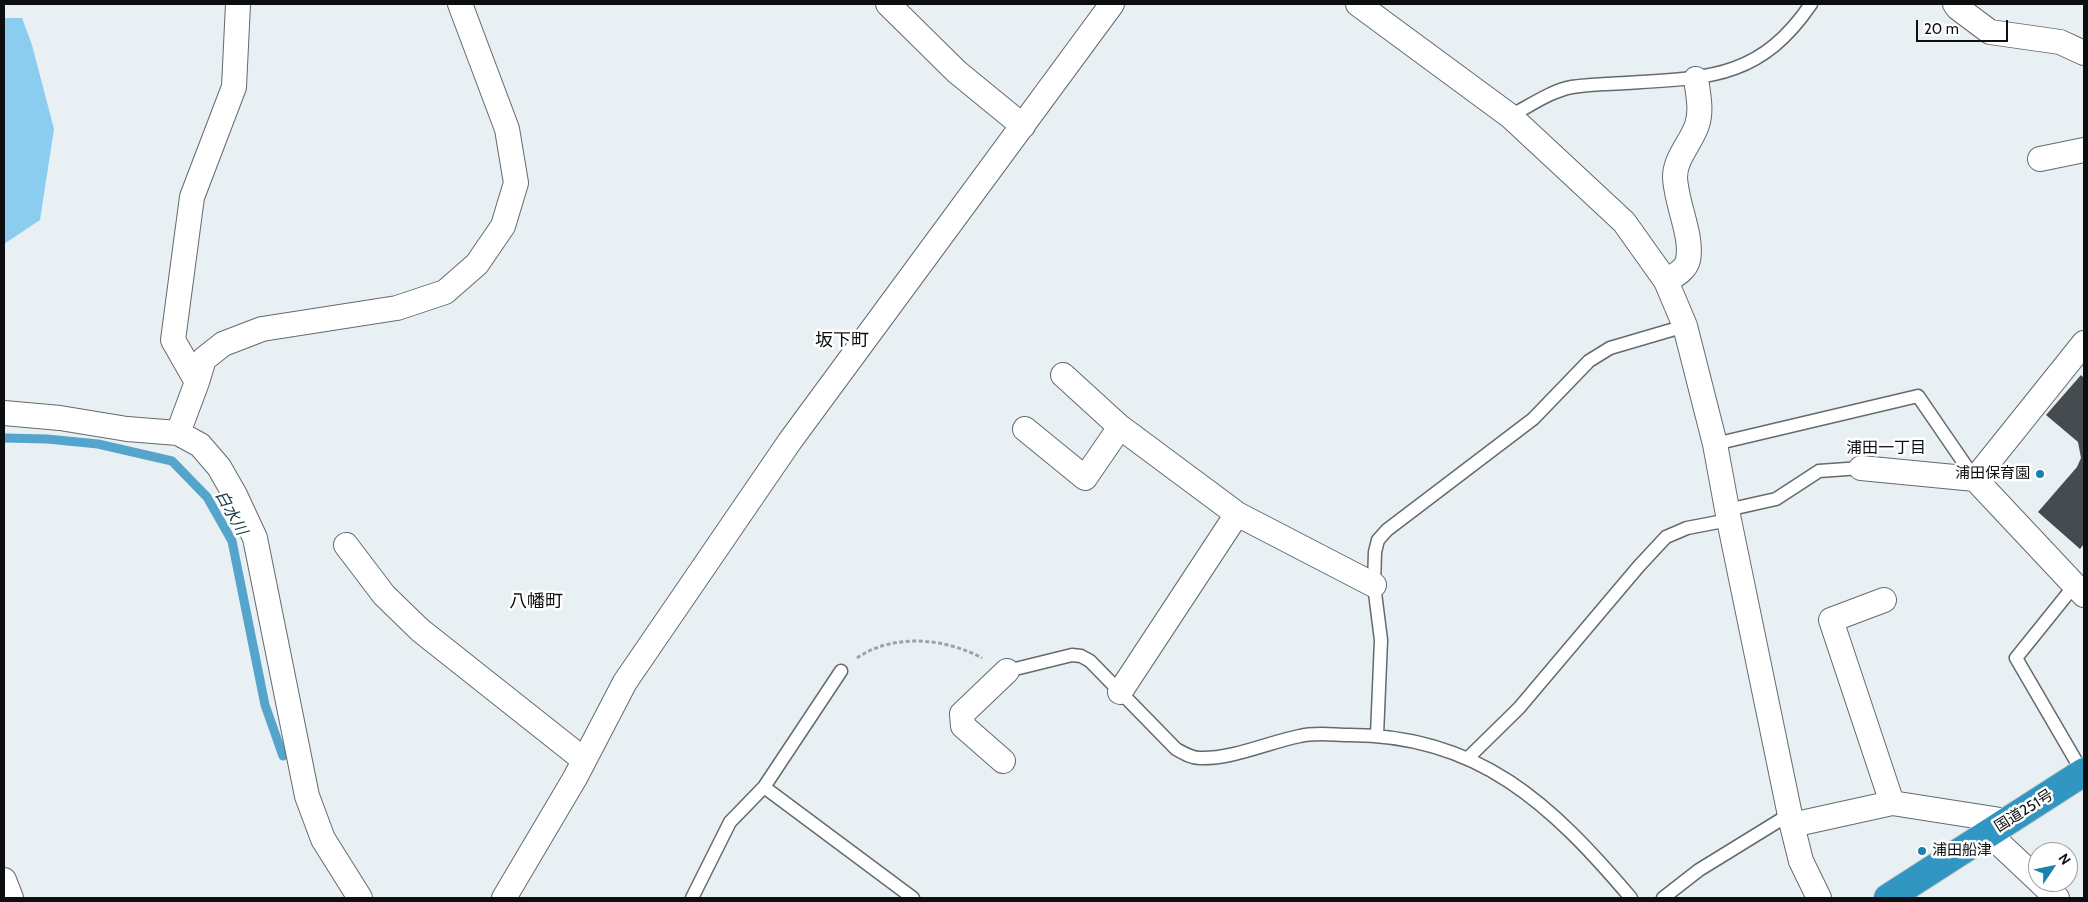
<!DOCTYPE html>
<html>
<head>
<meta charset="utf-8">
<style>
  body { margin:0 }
  #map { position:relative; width:2088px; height:902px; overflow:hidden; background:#e8f0f4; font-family:Cabin,sans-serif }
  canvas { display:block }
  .frame { position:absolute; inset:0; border:5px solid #0c0e10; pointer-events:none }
  .north { position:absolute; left:2028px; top:842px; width:50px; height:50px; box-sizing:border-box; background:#fff; border:1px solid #9e9f9f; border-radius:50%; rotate:56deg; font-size:14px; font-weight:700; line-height:20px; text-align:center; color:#0c0e10 }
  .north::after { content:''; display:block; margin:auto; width:18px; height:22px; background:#1b80ab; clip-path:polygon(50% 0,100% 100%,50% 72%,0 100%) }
  .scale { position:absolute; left:1916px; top:20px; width:92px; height:22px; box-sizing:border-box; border:2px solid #0c0e10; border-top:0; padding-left:6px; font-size:15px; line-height:18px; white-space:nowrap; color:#0c0e10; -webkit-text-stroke:4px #fff; paint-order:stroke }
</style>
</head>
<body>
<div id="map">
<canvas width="2088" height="902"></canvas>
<div class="frame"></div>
<div class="north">N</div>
<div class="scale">20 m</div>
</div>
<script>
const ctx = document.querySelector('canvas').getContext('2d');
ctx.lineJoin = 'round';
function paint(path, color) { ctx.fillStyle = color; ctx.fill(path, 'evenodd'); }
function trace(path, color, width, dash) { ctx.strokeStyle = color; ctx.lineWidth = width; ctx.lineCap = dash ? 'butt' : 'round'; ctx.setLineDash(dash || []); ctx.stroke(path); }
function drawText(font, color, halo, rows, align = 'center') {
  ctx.font = font + ' Cabin,"Noto Sans JP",sans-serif'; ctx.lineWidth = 5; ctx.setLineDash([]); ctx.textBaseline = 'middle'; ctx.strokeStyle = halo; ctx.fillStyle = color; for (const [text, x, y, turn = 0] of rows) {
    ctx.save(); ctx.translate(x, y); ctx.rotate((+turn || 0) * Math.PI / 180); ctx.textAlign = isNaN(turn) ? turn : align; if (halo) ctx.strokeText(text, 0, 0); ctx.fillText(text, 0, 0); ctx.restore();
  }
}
paint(new Path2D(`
  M4,18H22L32,45L54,129L40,220L4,244Z`), '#8bcdef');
trace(new Path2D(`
  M4,438L47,439L98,444L172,461L207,497L232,541L265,705L283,756`), '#55a4cb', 9);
paint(new Path2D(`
  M2081,375L2084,378V544L2080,549L2038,512L2077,467L2081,458L2078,442L2046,415Z`), '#454b4f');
const lane = new Path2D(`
  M1510,116C1530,106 1550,91 1572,87C1590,84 1608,84 1625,83C1708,78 1760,79 1811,4
  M1715,444L1918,396L1975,479
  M1727,510L1776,499L1819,471L1861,468
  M2074,586L2016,658L2083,773
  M1007,671L1072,655L1081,656L1090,661L1176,749C1183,753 1191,758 1200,758C1233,759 1269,742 1300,736C1315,732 1334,735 1350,735C1479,735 1552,805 1631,898
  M1377,735L1381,640L1374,585L1375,552L1378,540L1387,530L1533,419L1589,361L1610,348L1685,326
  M1468,758L1519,708L1639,566L1666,537L1687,528L1729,520
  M764,787L913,898
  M692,898L730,822L764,787L841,671
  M1663,898L1699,870L1790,814`);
const street = new Path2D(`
  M888,4L957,72L1023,126
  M1358,4L1510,116L1624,222L1666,281L1685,326L1715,444L1729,520L1792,825L1801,861L1819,898
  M1955,4L1958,8L1990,32L2060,42L2084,53
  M2040,159L2084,150
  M1666,281C1674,276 1686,270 1688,260C1693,236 1676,204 1675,177C1675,158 1691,143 1697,125C1702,110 1698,94 1696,79
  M2084,343L1975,479L2084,595
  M1063,375L1120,427
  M197,382L204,359L223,344L262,329L397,308L445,292L477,264L503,226L516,183L507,129L460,4
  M4,413L60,418L127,429L178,433L200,445L219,467L235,495L255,538L307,796L323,839L360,898
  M1025,429L1085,478L1120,427L1237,514L1374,585
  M178,433L197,382L173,340L192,197L234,87L238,4
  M1861,468L1975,479
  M346,545L384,595L420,630L584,760
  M1884,600L1831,620L1892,803
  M1120,692L1237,514
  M1003,761L963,726L962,714L1007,671
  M1792,825L1892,803L2007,821
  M1988,833L2038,880
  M4,880L11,898
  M2040,882L2057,898
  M504,898L575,778L625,682L790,441L1112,4`);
const highway = new Path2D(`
  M1888,898L2084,772`);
trace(lane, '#646a6e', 15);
trace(street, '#646a6e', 26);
trace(highway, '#cacaca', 30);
trace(new Path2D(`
  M857,658C893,633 945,638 982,658`), '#9ca2a6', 3, [4, 2.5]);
trace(lane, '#fff', 12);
trace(street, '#fff', 24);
trace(highway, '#3296c3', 28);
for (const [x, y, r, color] of [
  [2040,474,5,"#1b80ab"],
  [1922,851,5,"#1b80ab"]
]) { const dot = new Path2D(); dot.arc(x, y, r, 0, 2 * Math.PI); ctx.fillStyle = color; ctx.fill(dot); trace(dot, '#fff', 2); }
drawText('15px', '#0c0e10', '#fff', [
  ["浦田保育園",2030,474],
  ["浦田船津",1932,851,"left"]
], 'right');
drawText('15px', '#0c0e10', '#fff', [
  ["国道251号",2024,811,-32]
]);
drawText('16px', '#0c0e10', '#fff', [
  ["浦田一丁目",1886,448]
]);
drawText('italic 16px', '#16394a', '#fff', [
  ["白水川",231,513,61]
]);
drawText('18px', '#0c0e10', '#fff', [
  ["坂下町",842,341],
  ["八幡町",536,602]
]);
</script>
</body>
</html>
